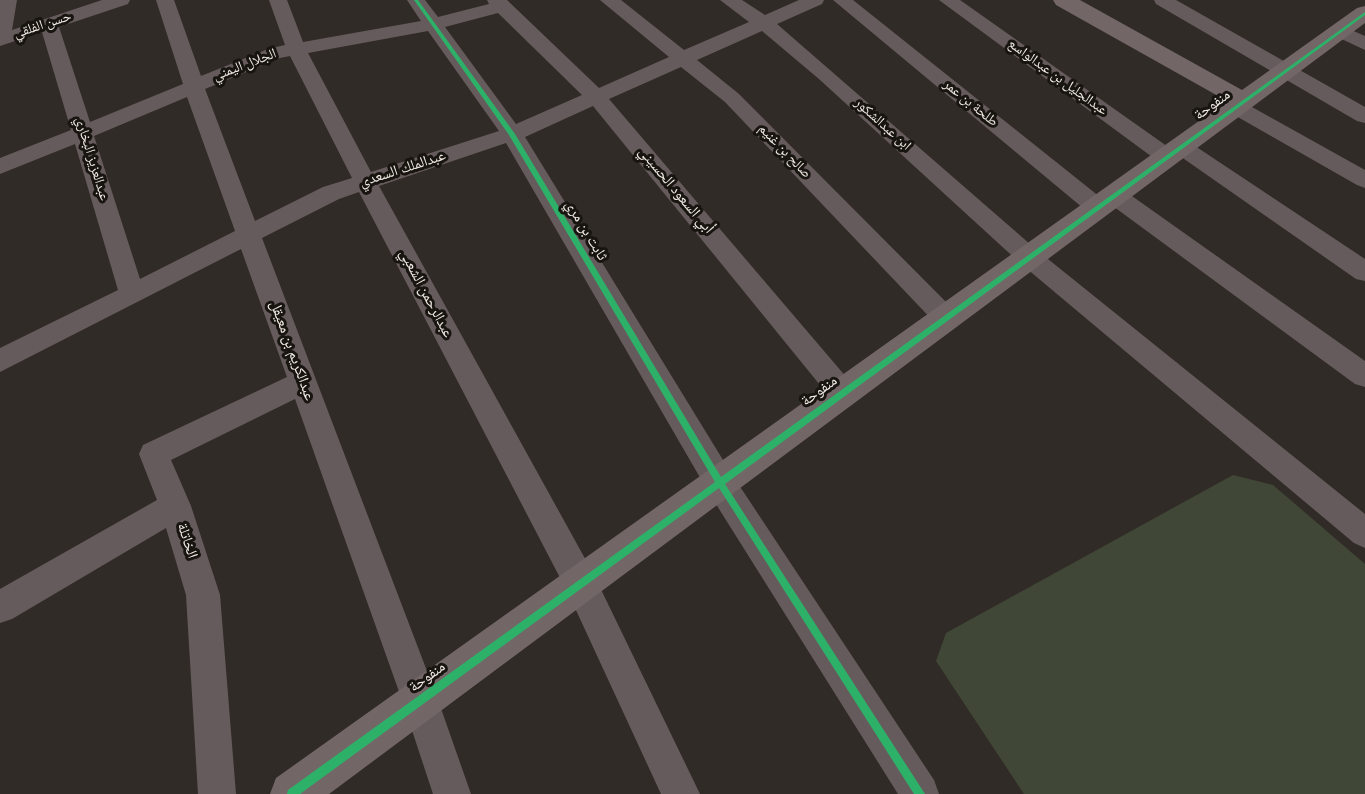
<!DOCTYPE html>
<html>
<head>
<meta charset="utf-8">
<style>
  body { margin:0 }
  canvas { display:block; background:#302b26 }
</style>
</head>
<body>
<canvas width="1365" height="794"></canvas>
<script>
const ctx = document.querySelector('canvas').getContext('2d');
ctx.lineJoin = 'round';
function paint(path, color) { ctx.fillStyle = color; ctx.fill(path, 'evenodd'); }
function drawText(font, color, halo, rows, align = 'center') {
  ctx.font = font + ' Overpass,"Noto Naskh Arabic",sans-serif'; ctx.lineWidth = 6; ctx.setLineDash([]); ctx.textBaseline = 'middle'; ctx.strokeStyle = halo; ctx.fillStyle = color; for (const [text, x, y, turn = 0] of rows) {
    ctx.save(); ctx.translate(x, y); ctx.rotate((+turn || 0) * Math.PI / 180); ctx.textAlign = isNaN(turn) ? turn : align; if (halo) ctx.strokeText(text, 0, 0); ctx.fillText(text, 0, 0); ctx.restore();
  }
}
paint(new Path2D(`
  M1233,475L1273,485L1365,564V794H1024L936,661L946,633Z`), '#404736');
paint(new Path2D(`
  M0,0H17L12,30L102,0H130L128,4L59,27L90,122L183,84L156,0H174L201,76L268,49L285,45L269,0H287L303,42L421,21L407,0H425L438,17L489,4L487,0H507L599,88L669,57L600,0H621L684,50L749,22L720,0H742L765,15L799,0H824L822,4L777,24L1038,251L1365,514V548L1354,543L1020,263L819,79L762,31L697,60L739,94L955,311L959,318L955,325L946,328L937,325L725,102L681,67L609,99L853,385L857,393L853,401L843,405L833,401L593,106L525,137L731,473L934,780L939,794H898L709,493L506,143L379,186L593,573L700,794H661L569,595L359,192L339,199L262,238L438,700L471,794H433L402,700L295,399L171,460L191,506L220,595L236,794H198L186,595L166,528L12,619L0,623V589L157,500L139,454L143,445L287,377L241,249L0,372V348L118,290L75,144L0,174V158L71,130L42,32L0,46ZM498,13L582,95L516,124L445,27ZM428,31L499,131L371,172L308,53ZM290,56L352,178L323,187L255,221L205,89L280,58ZM187,97L235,231L140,279L94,136Z
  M833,0H853L1105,201L1109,207L1105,213L1097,215L1089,213Z
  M939,0H960L1171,149L1170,147L1173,142L1181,140L1189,142L1365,259V281L1356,279L1177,154L1178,157L1175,162L1167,164L1159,162Z
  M1154,0H1176L1365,107V123L1357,121L1156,4Z
  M1340,25L1365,36V50L1333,35L1330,31L1333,27Z
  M1236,101L1243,102L1365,170V188L1357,185L1229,112L1225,107L1229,102Z
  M1114,187L1122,189L1365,361V387L1355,384L1106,201L1102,195L1106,189Z`), '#665b5c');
paint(new Path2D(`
  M1053,0H1080L1242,90L1357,8L1365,6V23L329,794H270L276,778L1227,101L1056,5Z`), '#736667');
paint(new Path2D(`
  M414,0H418L515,134L721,477L1365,12V15L725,484L925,794H914L719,488L300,794H287L288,790L715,482L509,135Z`), '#2db169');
drawText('14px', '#f2ebe5', '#181410', [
  ["حسن الفلقي",43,26,-18],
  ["الجلال اليمني",245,66,-21],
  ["عبدالجليل بن عبدالواسع",1057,78,36],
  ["طلحة بن عمر",970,104,39],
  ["ابن عبدالشكور",882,125,42],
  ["صالح بن غنيم",784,152,46],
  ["عبدالعزيز البخاري",91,159,73]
]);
drawText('15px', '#f2ebe5', '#181410', [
  ["منفوحة",1213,106,-36],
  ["عبدالملك السعدي",403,170,-18],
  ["أبي السعود الحسيني",675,191,50],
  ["ثابت بن مري",585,231,59],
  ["عبدالرحمن الشعبي",425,294,62],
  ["عبدالكريم بن معيقل",291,351,70],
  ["منفوحة",820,392,-36],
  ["الخاتلة",186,541,72],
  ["منفوحة",428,678,-36]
]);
</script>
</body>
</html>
